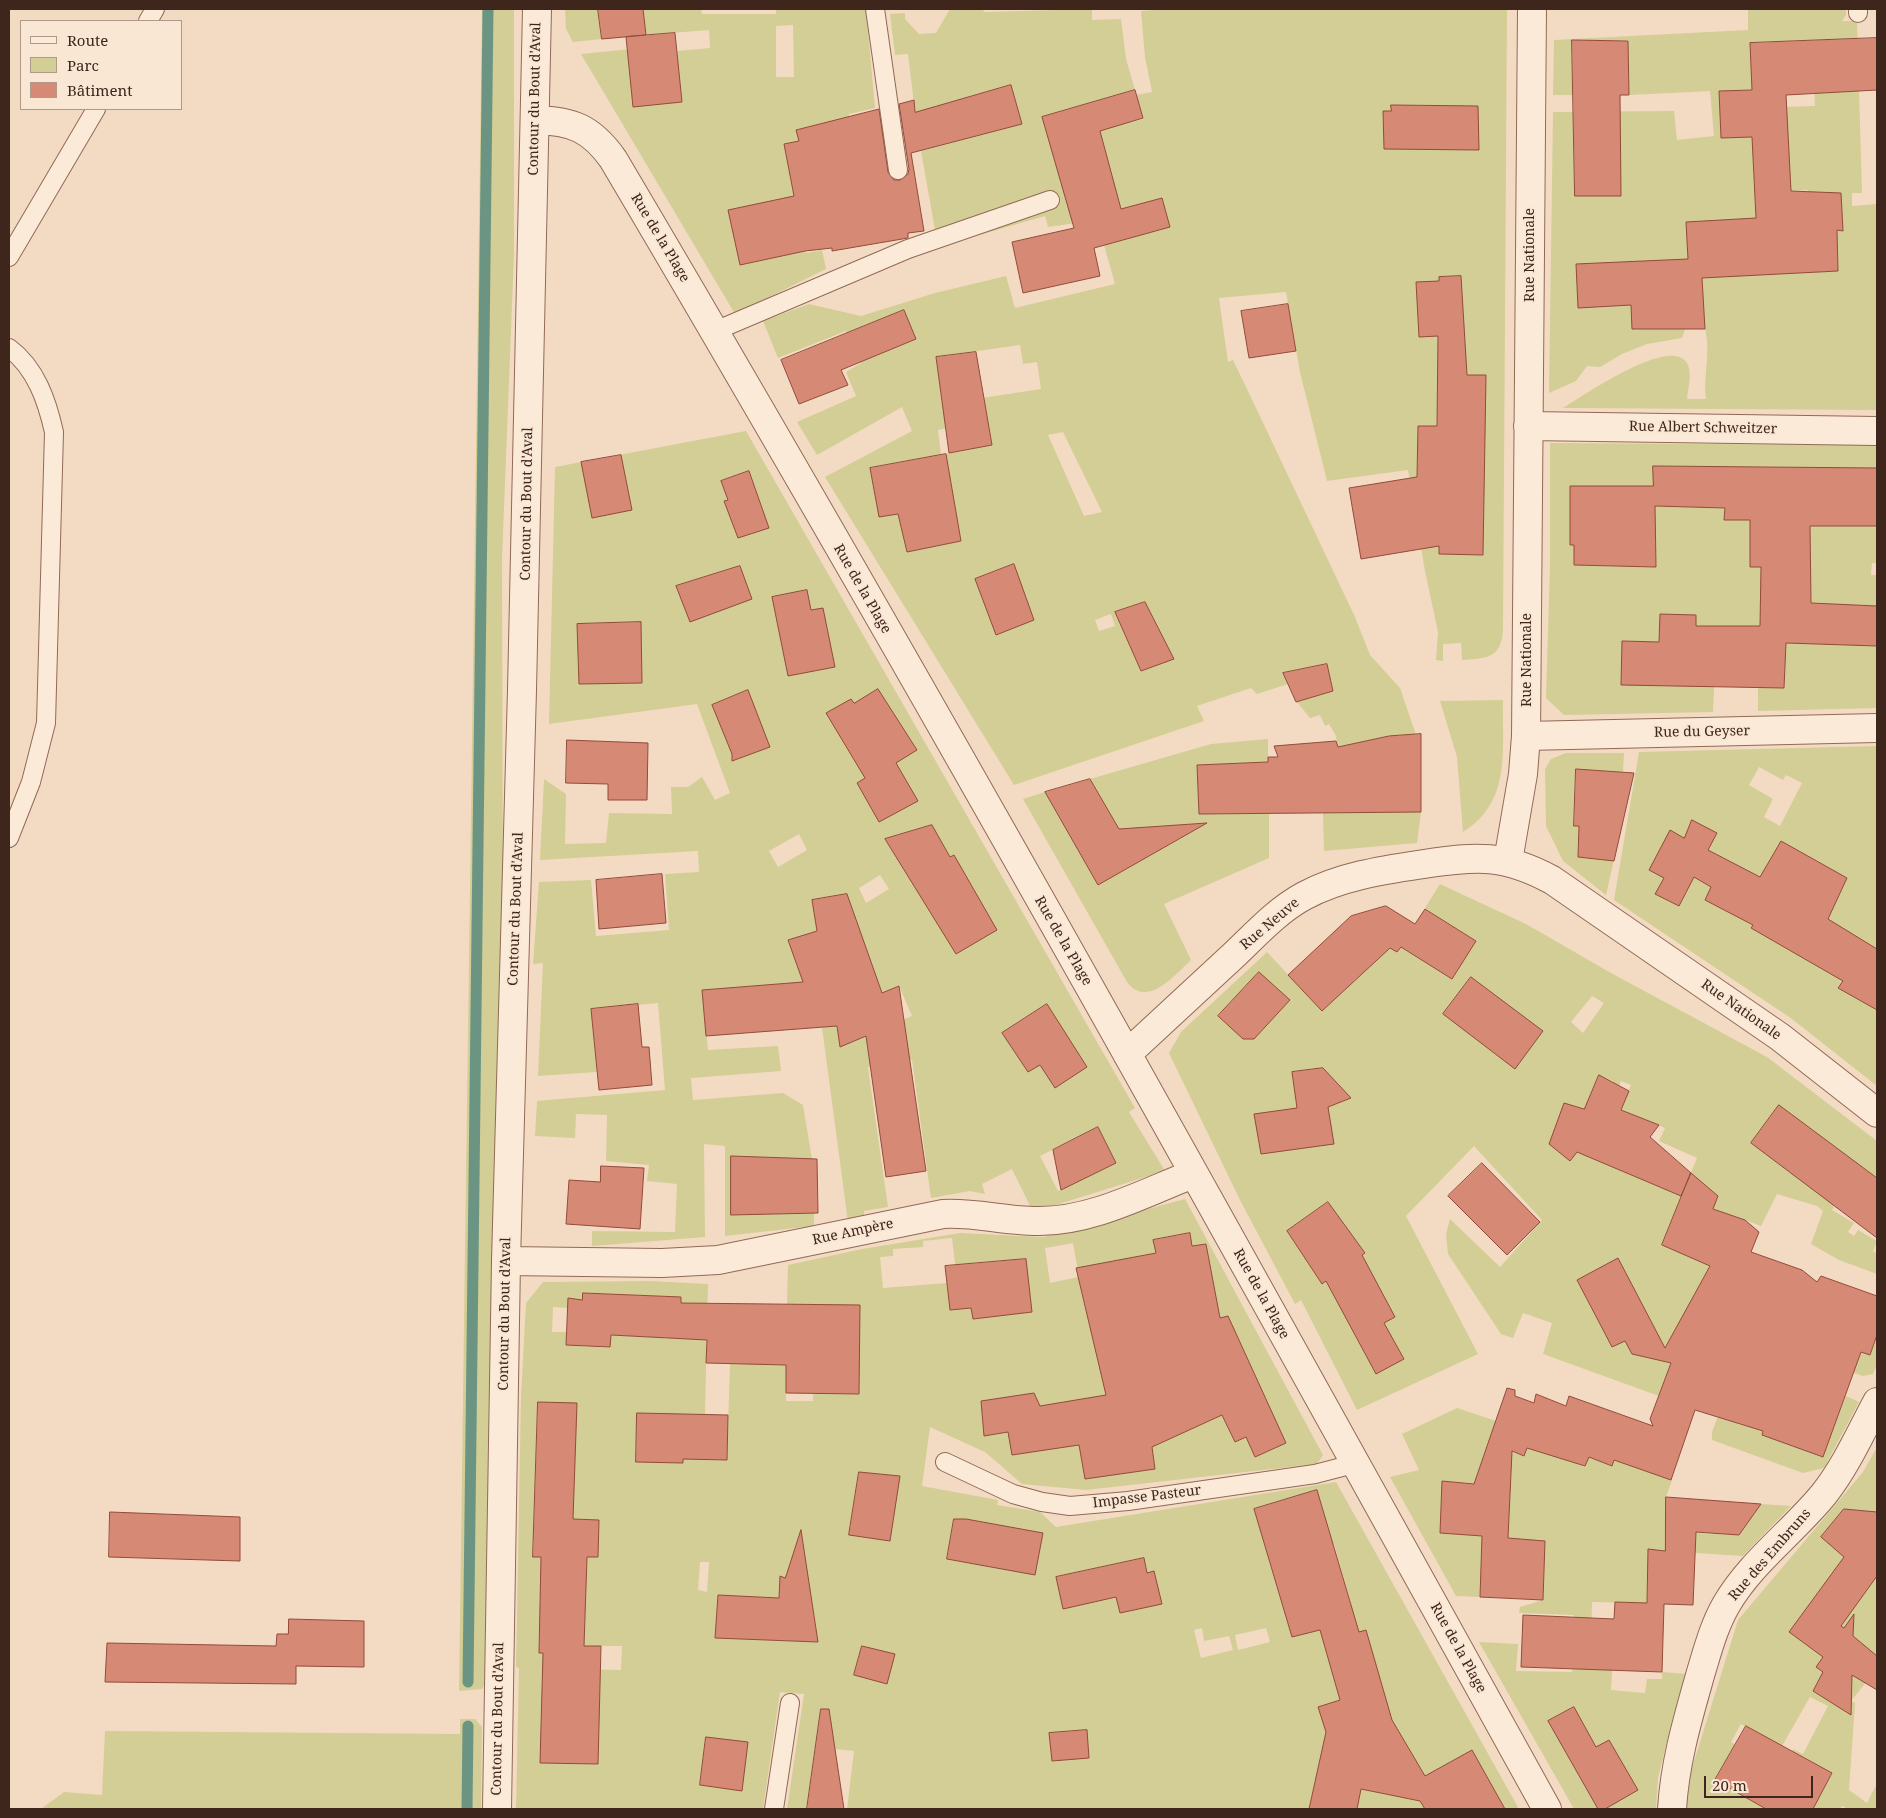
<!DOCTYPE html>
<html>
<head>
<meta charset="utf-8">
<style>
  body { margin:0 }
  #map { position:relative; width:1886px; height:1818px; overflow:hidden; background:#f3dbc3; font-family:"Noto Serif",serif }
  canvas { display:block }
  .frame { position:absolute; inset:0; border:10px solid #3e261d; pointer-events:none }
  .legend { position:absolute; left:20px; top:20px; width:162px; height:90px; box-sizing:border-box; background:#f9e7d4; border:1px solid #ae9a8b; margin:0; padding:6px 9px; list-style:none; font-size:15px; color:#3e261d }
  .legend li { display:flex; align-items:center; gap:10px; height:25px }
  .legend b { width:25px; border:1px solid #ae9a8b }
  .scale { position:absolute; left:1704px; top:1776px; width:109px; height:22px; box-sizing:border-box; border:2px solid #3e261d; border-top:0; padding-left:6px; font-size:15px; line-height:18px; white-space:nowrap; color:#3e261d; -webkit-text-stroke:4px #f9e7d4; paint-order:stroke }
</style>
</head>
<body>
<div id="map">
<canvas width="1886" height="1818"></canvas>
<div class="frame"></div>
<ul class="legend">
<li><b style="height:6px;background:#fcead8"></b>Route</li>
<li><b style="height:14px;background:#d3ce95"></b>Parc</li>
<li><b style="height:14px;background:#d68974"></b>Bâtiment</li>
</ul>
<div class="scale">20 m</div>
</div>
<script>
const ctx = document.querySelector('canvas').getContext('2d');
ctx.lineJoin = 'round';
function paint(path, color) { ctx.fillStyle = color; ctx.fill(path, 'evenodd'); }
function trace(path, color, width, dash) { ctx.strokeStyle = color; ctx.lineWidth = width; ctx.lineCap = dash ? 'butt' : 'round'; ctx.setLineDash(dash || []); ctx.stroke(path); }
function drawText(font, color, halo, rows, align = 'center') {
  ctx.font = font + ' "Noto Serif",serif'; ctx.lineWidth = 4; ctx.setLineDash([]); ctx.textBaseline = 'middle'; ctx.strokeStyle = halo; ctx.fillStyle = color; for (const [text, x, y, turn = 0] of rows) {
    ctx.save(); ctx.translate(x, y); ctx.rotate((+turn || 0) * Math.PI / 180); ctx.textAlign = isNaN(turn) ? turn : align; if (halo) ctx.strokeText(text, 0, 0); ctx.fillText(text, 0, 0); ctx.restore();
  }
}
paint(new Path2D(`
  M482,9H514V254L502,559L503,917L490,1366L485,1684L482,1689L459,1691Z
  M565,9H598L602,39L573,42L566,29Z
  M643,9H701L702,14H776V9H866L875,108L849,114V117L797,130L799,141L784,144L794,196L731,223L740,265L764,260L804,244L806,253L822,250L826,269L735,314L581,54L651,47L628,53L633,107L681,102L677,51L710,48L709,30L646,35ZM793,25L794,77H776V26Z
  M950,9H983L984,12L1092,9V20L1121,19L1126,59L1135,90L1123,94L1131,122L1143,119L1136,95L1152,92L1145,57L1141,11L1167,9H1507L1503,629C1502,659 1486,658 1462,660L1461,643L1443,644V661L1436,660L1438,632L1425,571L1408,470L1327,481L1300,372L1286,292L1219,298L1228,362L1233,360L1248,391L1355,617L1370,655L1400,688L1416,735L1337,747L1336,736L1329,724L1325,726L1320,715L1310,718L1297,702L1333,691L1327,664L1284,673L1288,684L1257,694L1251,688L1197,706L1204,721L1014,785L825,477L912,431L902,407L817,455L797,422L856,396L846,372L861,363L846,331L778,358L763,321L809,304L861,316L935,293L1006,276L1015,308L1115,284L1097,220L1048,227L1045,216L938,247L921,151L1022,124L1011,85L915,112L908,54L895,55L890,14L905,13V19L919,34L936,33ZM1020,345L1023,364L1037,362L1041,389L942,404L936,357ZM988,420L992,445L945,454L961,541L907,552L898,514L879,517L870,468L941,455L938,430ZM1063,432L1102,512L1084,516L1048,435ZM1145,602L1173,659L1141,671L1125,635L1141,628L1131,607ZM1111,614L1115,626L1099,631L1095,620Z
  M1748,9H1846V15L1842,21H1857L1862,193H1852V206L1877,204V410L1563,408C1582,397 1674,332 1688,365C1692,375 1688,389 1687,399H1706C1703,375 1711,353 1705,329H1685L1682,338L1647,344L1622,354L1600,367L1587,366L1576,381L1549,393L1553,112L1674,111L1677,140L1714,136L1710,91L1629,95L1628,40H1572L1573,95H1553L1554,40L1748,30ZM1852,40L1814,84L1815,106L1751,108L1719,91L1752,90L1751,43ZM1753,162H1754L1791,185L1754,186ZM1808,190L1809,207L1755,209V192ZM1841,206L1842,231L1837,230L1838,271L1796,273L1793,232Z
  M746,431L1135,1108L1129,1112L1165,1171L1033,1212L1012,1169L982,1184L985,1194L970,1191L931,1198L912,1060L868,1067L888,1207L864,1211V1221L848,1222L821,1020L789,983L702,990L708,1050L778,1046L781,1071L691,1078L693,1100L783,1093L803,1105L812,1159L731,1215L814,1213V1226L725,1236V1146L704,1144L705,1237L592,1246V1231L675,1232L677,1184L647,1181L649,1165L606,1161L607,1115L576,1114L575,1138L535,1136L537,1101L665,1090L658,1003L591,1009L597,1072L538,1076L543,963L533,964L539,882L591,880L596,936L669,930L665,874L699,872L698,851L540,860L544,779L566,794L565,844L606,843L609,813L672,814L671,787H688L702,777L715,800L730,793L697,704L549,724L555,467ZM799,834L807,850L778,867L769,851ZM880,875L889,889L866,903L859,888ZM899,986L912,1016L840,1047L835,1013ZM1098,1127L1116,1163L1058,1191L1040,1156Z
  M1550,443L1877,445V468L1797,469L1796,467L1653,466V506L1725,508V520H1765L1852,510H1877V563H1872L1871,575H1877V708L1758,711V686L1784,687L1786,649L1716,642L1713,712L1564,715L1546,698L1550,565ZM1655,529L1656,567L1574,565V545H1570ZM1750,555H1776L1761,567L1750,566Z
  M1503,700C1502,749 1512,802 1463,832L1457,757L1440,701Z
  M1268,739V762L1197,765L1199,814H1269V858L1164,904L1191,960C1175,975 1147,1009 1127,982L1023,799L1045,792L1098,884L1138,862L1090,779L1211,744Z
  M1877,746V1086L1792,1019L1614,900L1639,752ZM1759,767L1783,780L1786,775L1802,783L1780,826L1764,817L1773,799L1749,785Z
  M1566,753H1624L1623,772L1576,770L1574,826H1579L1578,857L1609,860L1621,802H1627L1606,895L1563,861L1546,826L1545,769L1551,759Z
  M1421,812L1417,843L1324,851L1323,813Z
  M1440,884L1526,924L1611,973L1767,1057L1877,1141V1177L1858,1166L1832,1210L1854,1223L1848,1232L1854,1236L1858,1230L1877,1241L1873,1251L1877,1254V1274L1839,1260L1811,1244L1823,1211L1817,1206L1777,1194L1761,1226L1735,1216L1700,1285L1659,1396L1543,1354L1552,1323L1523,1313L1513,1338L1501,1334L1448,1254L1446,1234L1450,1219L1500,1267L1542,1220L1474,1146L1406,1216L1478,1354L1357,1410L1301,1300L1295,1304L1240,1200L1169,1053L1181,1032L1267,952L1322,1011L1366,970L1374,938L1397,952L1401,947L1452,979L1476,941L1425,908ZM1592,996L1604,1003L1583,1033L1571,1022ZM1599,1076L1613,1081L1608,1093L1619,1086L1621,1081L1631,1085L1621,1110L1665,1128L1659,1141L1697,1158L1681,1196L1599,1161L1587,1102ZM1328,1202L1365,1253L1322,1284L1287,1232Z
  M1185,1199L1323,1455L1317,1464L1086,1490L1022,1484L985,1452L930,1427L922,1486L998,1500L997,1505L1040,1512L1056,1527L1336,1482L1519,1809H1437L1443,1806L1415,1792L1425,1809H1357L1363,1772L1319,1763L1317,1773L1361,1782L1359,1788L1315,1780L1309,1809H847L854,1751L816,1747L807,1809H787L804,1694L780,1692L763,1809H516L519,1668L516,1667L521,1396L526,1303L543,1282L650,1281L708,1284L704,1459L727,1460L730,1363L786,1365V1401H813L814,1347H839V1305L787,1304L788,1265L862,1249L960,1233L1043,1237ZM1190,1233L1192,1246L1206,1244L1213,1283L1085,1307L1078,1277L1050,1283L1045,1248L1073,1243L1079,1277L1110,1262L1156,1253L1154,1240ZM952,1238L957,1280L967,1264L1006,1261L1032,1311L973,1319L971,1308L950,1310L947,1283L883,1288L880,1257L893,1256V1249L923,1247V1241ZM583,1293L681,1297L679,1339L611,1335L609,1348L567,1345V1332H552L553,1307L568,1308L569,1298L582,1300ZM859,1365V1394H845V1393ZM1209,1381L1276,1423L1286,1443L1255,1457L1246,1437L1235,1442L1220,1411L1210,1421L1192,1428ZM981,1401L1147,1421L1155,1468L1085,1479L1079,1445L1008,1432L984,1436ZM575,1519L599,1520L598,1557H533V1540H569ZM1334,1544L1351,1603L1288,1622L1269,1561ZM700,1562H709L707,1592L698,1590ZM541,1576L586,1578L584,1646H622L621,1670L574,1669V1654L539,1653ZM780,1576L809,1586L816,1625L813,1642L715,1638L718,1595L779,1598ZM1202,1628L1204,1641L1229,1636L1233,1650L1201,1658L1194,1630ZM1266,1628L1270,1642L1238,1650L1235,1635Z
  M1877,1335V1365L1873,1374L1863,1376L1800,1353L1849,1348L1870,1355Z
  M1846,1396L1859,1402L1824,1468L1803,1473L1712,1440V1432L1722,1406L1738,1424L1746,1426L1748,1418L1766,1425L1762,1435L1770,1438L1790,1434L1787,1444L1794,1447L1798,1437L1818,1444L1815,1454L1822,1457Z
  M1457,1408L1496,1421L1494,1446L1524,1456L1528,1446L1582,1455L1578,1464L1584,1467L1589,1457L1612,1466L1615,1459L1672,1480L1666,1497L1665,1512L1698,1515L1697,1533L1739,1535L1761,1504L1791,1506L1743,1556L1649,1550L1647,1603L1592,1602L1591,1640L1614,1637L1611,1690L1645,1693L1647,1679H1662V1672L1687,1674L1677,1713H1674L1658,1778L1656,1809H1574L1479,1642L1518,1644L1516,1671L1572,1672L1574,1615L1519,1613L1520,1607L1543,1600L1545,1542L1508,1538L1497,1485L1442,1481L1440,1533L1482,1536L1480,1597L1456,1596L1390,1477L1419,1470L1402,1434Z
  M1877,1447V1656L1870,1651L1868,1680L1851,1701L1855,1703L1849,1790L1867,1803L1875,1787L1877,1788V1809H1848L1842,1806L1840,1809H1813L1832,1774L1792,1751L1793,1749L1803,1754L1828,1706L1810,1697L1782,1746L1741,1724L1731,1742L1736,1745L1715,1780L1762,1807L1761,1809H1686V1787L1738,1620L1863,1472Z
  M460,1719H475L482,1727L481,1809H41L64,1792L102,1795L105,1731L460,1734Z`), '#d3ce95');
trace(new Path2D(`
  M468,1682L488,9
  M467,1809L468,1726`), '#6b9582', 11);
const building = new Path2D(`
  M598,9H643L646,35L602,39Z
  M675,33L682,102L633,107L626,37Z
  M1877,38V90L1786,95L1791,191L1841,193L1843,231L1837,230L1838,271L1702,278L1705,329H1632L1631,305L1578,308L1576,264L1688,259L1686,222L1756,218L1752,137L1721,138L1719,91L1752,90L1750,43Z
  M1572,40L1628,41L1629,95H1620L1621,196H1575Z
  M1011,85L1022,124L911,153L924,231L908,233V238L832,251V248L805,251L740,265L728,210L794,196L784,144L799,141L796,130L879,109L888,172L894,180H900L908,174L909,169L899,104L914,100L915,112Z
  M1135,90L1143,118L1100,131L1121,209L1162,198L1170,227L1094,248L1100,276L1023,293L1012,242L1074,228L1042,117Z
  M1391,105L1478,106L1479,150L1384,149L1383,111H1391Z
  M1461,276L1467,375H1486L1483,555L1439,554V546L1361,559L1349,488L1417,477L1418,426H1437L1438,336L1419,337L1416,282L1439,281V277Z
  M1288,304L1296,351L1249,358L1241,311Z
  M904,310L916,339L841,370L848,385L799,404L781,360Z
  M976,352L992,445L949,453L936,357Z
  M946,454L961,541L907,552L898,514L879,517L870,468Z
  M621,455L632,510L592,518L581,462Z
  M1653,466L1877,468V526H1810L1811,603L1877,606V646L1786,643L1784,688L1621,685L1622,641L1659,642L1660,614L1696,615V626H1760L1761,567H1750V520H1724L1725,508L1655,506L1656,567L1574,565V545H1570V486H1653Z
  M749,471L769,528L738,538L724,501L728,500L721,481Z
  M1014,564L1034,620L996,635L975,579Z
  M740,566L752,599L690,622L676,586Z
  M807,590L811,610L823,608L835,667L788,676L772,597Z
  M1145,602L1174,659L1141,671L1115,612Z
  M641,622L642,683L579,684L577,624Z
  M1327,664L1333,691L1296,702L1283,673Z
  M878,689L917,750L896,763L918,801L879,822L857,783L865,778L826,713L851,699L854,703Z
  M748,690L770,747L732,761V754L712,705Z
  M1421,734V812L1199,814L1197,765L1268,762V757H1278L1274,746L1336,741L1338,747L1389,736Z
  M567,740L648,743L647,800H608V784L566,783Z
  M1576,769L1634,773L1614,861L1578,857L1579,826H1574Z
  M1090,779L1119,829L1207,823L1098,885L1045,792Z
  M1692,820L1717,833L1708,850L1760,877L1781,841L1847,878L1828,919L1877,949V1010L1838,988L1843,981L1751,928L1753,925L1705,900L1711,887L1694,877L1679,906L1655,894L1664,878L1649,870L1670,830L1684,838Z
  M932,825L950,857L954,855L997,930L956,954L885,839Z
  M662,874L666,923L599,929L596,880Z
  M847,894L882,993L899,986L926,1171L886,1177L866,1036L840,1047L837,1026L706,1036L702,990L803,982L788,940L817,931L812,900Z
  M1386,906L1415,924L1425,909L1476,941L1452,979L1401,947L1397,952L1390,948L1322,1011L1288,975L1351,916Z
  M1259,972L1290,1000L1254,1039H1243L1218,1016Z
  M1471,977L1543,1031L1515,1069L1443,1014Z
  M638,1004L642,1047H649L652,1085L599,1090L591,1009Z
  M1047,1004L1087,1067L1055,1088L1040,1065L1028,1072L1002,1033Z
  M1323,1068L1351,1098L1328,1107L1334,1144L1261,1154L1254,1114L1297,1108L1292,1072Z
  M1599,1075L1629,1091L1621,1110L1659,1125L1650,1137L1691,1173L1681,1196L1577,1152L1570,1161L1549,1144L1564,1103L1584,1109Z
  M1779,1105L1877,1178V1238L1751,1143Z
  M1098,1127L1116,1163L1061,1190L1053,1150Z
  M731,1156L817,1159L818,1213L731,1215Z
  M1482,1163L1540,1222L1507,1255L1448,1196Z
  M601,1166L644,1168L640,1229L566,1224L569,1180L600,1182Z
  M1691,1173L1718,1196L1713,1209L1745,1220L1759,1232L1751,1252L1802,1270L1817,1282L1821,1276L1877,1296V1335L1870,1355L1861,1352L1823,1457L1762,1435L1763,1431L1695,1410L1671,1480L1614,1460L1612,1466L1589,1457L1585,1466L1527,1448L1524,1456L1512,1451L1508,1538L1545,1541L1543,1600L1480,1597L1482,1536L1440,1533L1442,1481L1474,1484L1507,1388L1515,1390V1396L1534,1403L1536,1394L1566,1406L1569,1396L1653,1426L1650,1419L1671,1363L1632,1354L1625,1341L1612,1347L1577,1280L1618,1258L1665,1348L1710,1266L1662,1245Z
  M1328,1202L1365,1253L1362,1255L1395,1317L1384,1323L1404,1359L1376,1374L1326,1281L1322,1284L1287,1231Z
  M1190,1233L1192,1246L1206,1244L1220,1318L1228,1316L1286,1443L1255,1457L1246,1437L1235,1442L1222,1415L1152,1447L1155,1469L1085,1479L1079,1445L1012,1455L1008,1432L984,1436L981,1401L1034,1393L1040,1406L1106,1395L1076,1268L1156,1253L1153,1240Z
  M1026,1259L1032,1312L973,1319L971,1308L950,1310L945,1266Z
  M583,1293L681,1297V1303L860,1305L859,1394L786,1393V1365L706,1363L707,1340L611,1335L610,1347L566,1345L568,1298L582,1300Z
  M538,1402L577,1403L573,1519L599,1520L598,1557H587L584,1646H601L598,1764L540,1763L543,1653H539L541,1557H533Z
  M637,1413L728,1415L727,1460L683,1459V1463L636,1462Z
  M859,1472L900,1476L890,1541L849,1535Z
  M1317,1490L1359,1632L1366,1630L1392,1720L1425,1776L1472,1750L1505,1809H1425L1420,1801L1361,1789L1357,1809H1309L1326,1732L1318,1707L1340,1700L1320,1630L1292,1637L1254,1509Z
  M1666,1497L1761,1504L1739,1535L1696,1532L1693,1605L1664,1604L1662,1672L1521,1667L1523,1615L1614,1619L1615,1602L1647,1603L1648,1549L1665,1551Z
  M1844,1509L1877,1512V1576L1841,1626L1844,1628L1854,1614L1853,1636L1877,1656V1690L1852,1675L1851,1715L1813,1691L1823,1672L1816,1667L1823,1657L1789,1632L1844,1557L1821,1537Z
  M110,1512L240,1517V1561L109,1557Z
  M954,1519H966L1043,1533L1035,1575L947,1559Z
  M801,1530L818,1642L715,1638L718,1595L779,1598L780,1576L785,1578Z
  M1144,1558L1147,1573L1154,1571L1162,1604L1120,1613L1116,1597L1063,1609L1056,1577Z
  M289,1619L364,1621V1667L296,1666V1684L105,1682L107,1643L276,1646L277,1634H288Z
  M862,1646L895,1654L887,1684L854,1675Z
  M1574,1707L1596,1747L1609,1740L1638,1790L1605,1809H1598L1548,1721Z
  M821,1709H829L844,1809H807Z
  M1746,1726L1832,1773L1813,1809H1766L1715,1780Z
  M1087,1730L1089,1758L1052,1761L1049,1733Z
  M706,1737L748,1742L742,1791L700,1785Z`);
paint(building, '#d68974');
trace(building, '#924b3a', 1);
const lane = new Path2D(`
  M875,9L898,170
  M1858,9V13
  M148,21L155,9
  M9,257L96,109
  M715,331L908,249L1050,200
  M9,348C36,368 47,401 54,432L46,723L31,782L9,838
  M945,1462L1013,1494L1042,1502L1070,1506L1128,1501L1315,1474L1342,1467L1354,1461
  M774,1809L790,1703`);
const street = new Path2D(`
  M536,120C572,121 591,128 613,159C935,703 1241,1256 1547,1809
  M1528,426L1877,431
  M1526,736L1877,728
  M1508,861L1523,774L1526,736L1532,9
  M1127,1054C1163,1021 1199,987 1235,954C1257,933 1278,910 1304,896C1341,876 1384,870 1424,864C1477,856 1504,854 1552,880L1780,1037L1877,1113
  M506,1261L662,1263L718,1260L943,1214C974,1212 1005,1221 1037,1221C1091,1222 1144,1193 1193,1174
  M497,1809L506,1261L522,690L537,9
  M1672,1809C1675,1761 1688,1718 1701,1672C1708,1649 1714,1626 1726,1605C1751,1562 1793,1532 1824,1494C1846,1466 1861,1432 1877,1402`);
trace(lane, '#906a57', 20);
trace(street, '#906a57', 30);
trace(lane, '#fcead8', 18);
trace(street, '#fcead8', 28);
drawText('14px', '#3e261d', '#f9e7d4', [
  ["Contour du Bout d'Aval",535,99,-89],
  ["Rue de la Plage",660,238,59],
  ["Rue Nationale",1530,255,-90],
  ["Rue Albert Schweitzer",1703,428,1],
  ["Contour du Bout d'Aval",527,504,-89],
  ["Rue de la Plage",862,589,60],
  ["Rue Nationale",1527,660,-90],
  ["Rue du Geyser",1702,732,-1],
  ["Contour du Bout d'Aval",516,909,-88],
  ["Rue Neuve",1270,924,-40],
  ["Rue de la Plage",1063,941,60],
  ["Rue Nationale",1741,1010,35],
  ["Rue Ampère",853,1232,-12],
  ["Rue de la Plage",1261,1294,61],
  ["Contour du Bout d'Aval",505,1314,-89],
  ["Impasse Pasteur",1147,1497,-7],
  ["Rue des Embruns",1770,1555,-49],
  ["Rue de la Plage",1458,1648,61],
  ["Contour du Bout d'Aval",498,1719,-89]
]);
</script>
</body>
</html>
